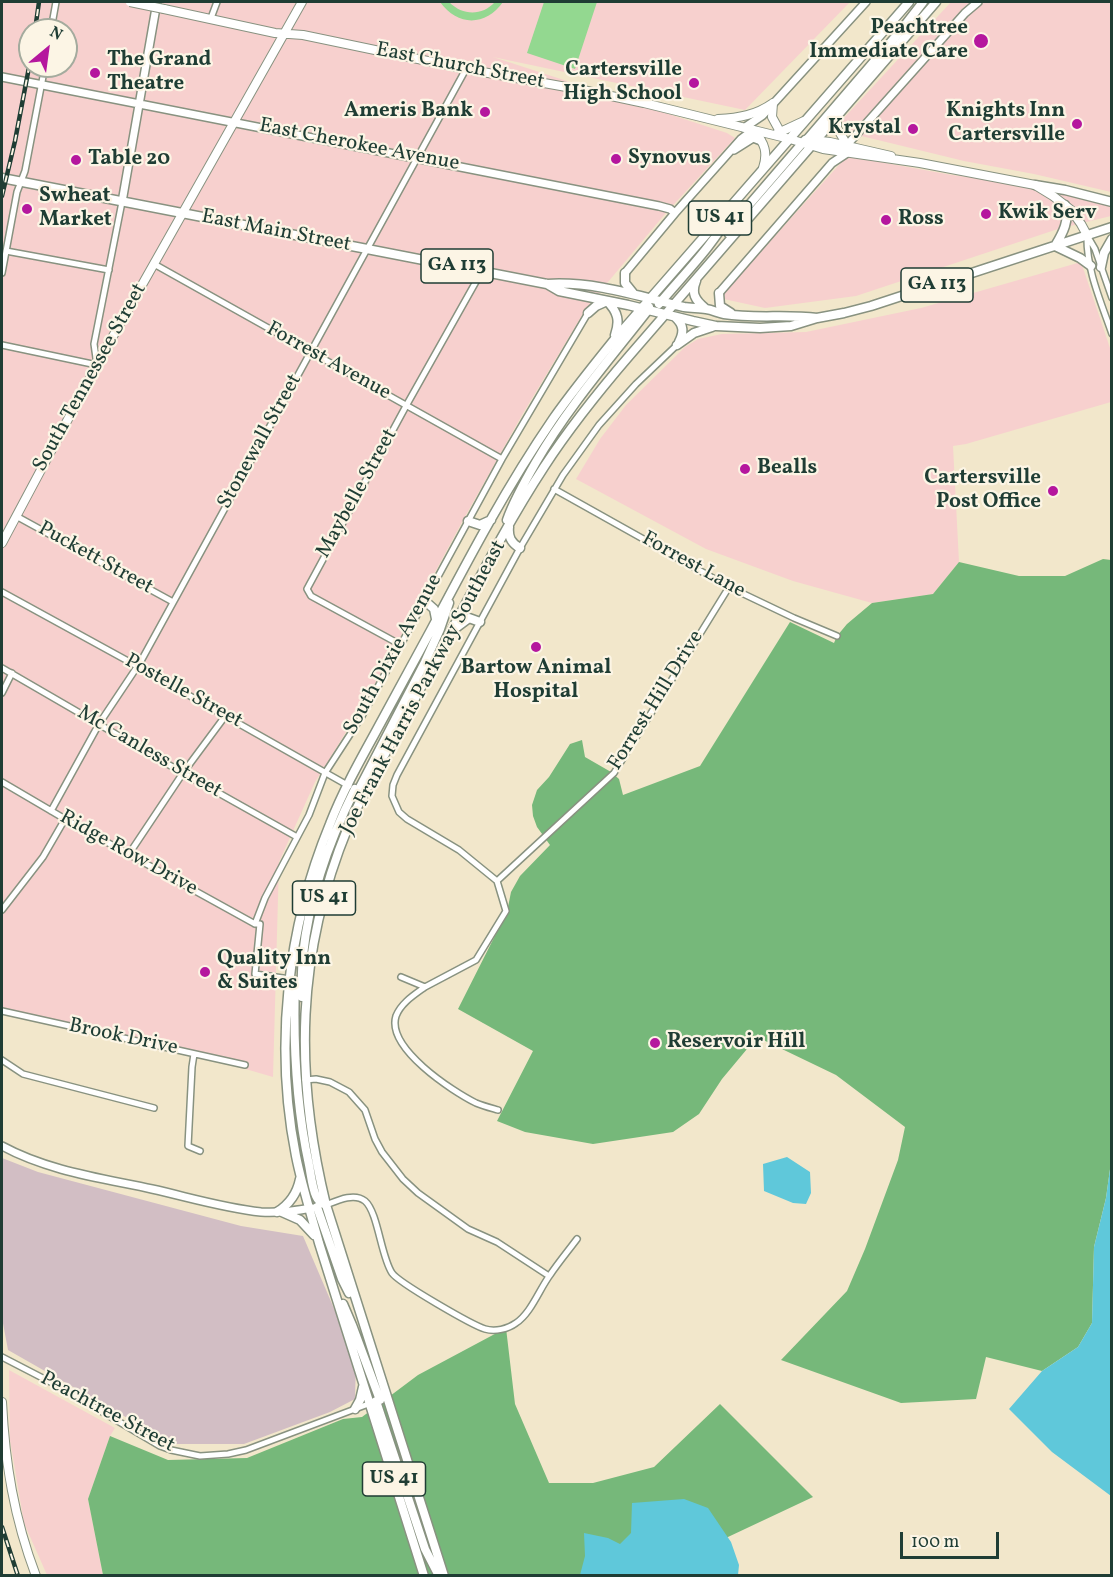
<!DOCTYPE html>
<html>
<head>
<meta charset="utf-8">
<style>
  body { margin:0 }
  #map { position:relative; width:1113px; height:1577px; overflow:hidden; background:#f2e7cb; font-family:Vollkorn,serif }
  canvas { display:block }
  .frame { position:absolute; inset:0; border:3px solid #1f3d34; pointer-events:none }
  .north { position:absolute; left:18px; top:18px; width:60px; height:60px; box-sizing:border-box; background:#fcf5e5; border:2px solid #a4ab9e; border-radius:50%; rotate:29deg; font-size:16px; font-weight:700; line-height:24px; text-align:center; color:#1f3d34 }
  .north::after { content:''; display:block; margin:auto; width:21px; height:27px; background:#b5179e; clip-path:polygon(50% 0,100% 100%,50% 72%,0 100%) }
  .scale { position:absolute; left:900px; top:1532px; width:99px; height:27px; box-sizing:border-box; border:3px solid #1f3d34; border-top:0; padding-left:8px; font-size:18px; line-height:21px; white-space:nowrap; color:#1f3d34; -webkit-text-stroke:4px #fcf5e5; paint-order:stroke }
</style>
</head>
<body>
<div id="map">
<canvas width="1113" height="1577"></canvas>
<div class="frame"></div>
<div class="north">N</div>
<div class="scale">100 m</div>
</div>
<script>
const ctx = document.querySelector('canvas').getContext('2d');
ctx.lineJoin = 'round';
function paint(path, color) { ctx.fillStyle = color; ctx.fill(path, 'evenodd'); }
function trace(path, color, width, dash) { ctx.strokeStyle = color; ctx.lineWidth = width; ctx.lineCap = dash ? 'butt' : 'round'; ctx.setLineDash(dash || []); ctx.stroke(path); }
function drawText(font, color, halo, rows, align = 'center') {
  ctx.font = font + ' Vollkorn,serif'; ctx.lineWidth = 4.5; ctx.setLineDash([]); ctx.textBaseline = 'middle'; ctx.strokeStyle = halo; ctx.fillStyle = color; for (const [text, x, y, turn = 0] of rows) {
    ctx.save(); ctx.translate(x, y); ctx.rotate((+turn || 0) * Math.PI / 180); ctx.textAlign = isNaN(turn) ? turn : align; if (halo) ctx.strokeText(text, 0, 0); ctx.fillText(text, 0, 0); ctx.restore();
  }
}
paint(new Path2D(`
  M2,2H850L745,110L493,57L727,133L735,138L665,214L608,282L584,312L522,415L462,522L376,682L338,745L315,782L279,862L273,1077L194,1054L2,1008ZM30,30H66V66H30Z
  M951,2H1111V192L1034,174L964,161L845,132L842,120Z
  M847,156L952,175L1035,185L1111,206V216L1058,229L856,296L765,308L719,298Z
  M1081,262L1111,351V402L966,444L953,446L959,562L933,594L872,603L793,581L706,549L576,479L600,439L626,405L685,347L698,339L722,334L806,332L921,308Z
  M9,1370L115,1428L110,1436L88,1499L103,1575H47L24,1523L10,1440Z`), '#f7d0ce');
paint(new Path2D(`
  M2,1158L38,1172L241,1226L303,1236L356,1360L355,1399L330,1412L244,1444H173L8,1350L2,1318Z`), '#d2bec4');
paint(new Path2D(`
  M440,2H449C463,16 482,16 495,2H503C486,26 458,27 440,2Z
  M544,2H597L575,69L527,53Z`), '#93d890');
paint(new Path2D(`
  M1103,559L1111,560V1162L1106,1198L1094,1247L1092,1323L1078,1347L1042,1371L986,1357L976,1399L901,1403L781,1360L847,1291L865,1249L898,1160L905,1127L836,1075L757,1037L722,1079L699,1114L673,1132L593,1144L525,1132L497,1121L533,1051L458,1009L507,912L511,892L520,876L550,845L537,827L533,816L532,805L537,790L549,777L570,744L582,740L585,757L611,772L619,779L623,795L700,766L790,622L834,643L837,636L847,624L872,603L933,594L959,562L1019,576H1065Z
  M506,1328L515,1404L549,1483H593L654,1467L720,1404L813,1497L645,1576L103,1575L88,1499L110,1436L168,1460L247,1458L343,1419L362,1417L418,1375Z`), '#76b87a');
paint(new Path2D(`
  M787,1157L810,1172L811,1193L806,1204L793,1203L764,1191L763,1164Z
  M1111,1162L1112,1496H1111L1052,1452L1009,1409L1042,1371L1078,1347L1092,1323L1094,1247L1106,1198Z
  M684,1499L708,1508L731,1542L739,1565L738,1575H580L585,1556L584,1533L608,1538L620,1544L631,1533L632,1503Z`), '#5fc8da');
const minor = new Path2D(`
  M211,18L217,2
  M51,30L56,2
  M1087,235C1086,269 1101,302 1112,334
  M1088,237L1095,249L1112,298
  M6,251L109,270
  M154,264L502,459
  M2,273L17,192L25,171L45,66
  M2,345L97,365L94,344L122,202
  M554,489L729,587L794,618L837,636
  M16,516L173,602
  M2,592L137,666L349,786
  M401,645L311,596L307,589L406,406L482,271
  M2,668L183,773L297,837
  M2,693L12,673
  M2,782L65,819L255,924
  M51,811L99,724L141,661L466,69
  M129,854L183,773L226,715
  M497,881L614,773L729,587
  M2,910L43,857L65,819
  M401,977L425,987L476,960L506,911L497,881L459,850L407,819L399,812L392,796L393,785L397,775L520,548L563,475L599,425L636,384L677,345
  M290,979L255,974L260,924H255L265,898L309,815L325,773L362,716L502,459L588,313
  M425,987C414,995 401,1003 396,1016C386,1048 452,1091 476,1103C483,1106 491,1108 498,1110
  M2,1011L245,1065
  M194,1054L192,1067L188,1146L200,1151
  M2,1060L23,1074L154,1108
  M305,1080L316,1079L330,1082L349,1092L365,1110L375,1139L382,1152L403,1179L418,1193L468,1229L497,1242L549,1276
  M326,1205C336,1201 354,1192 365,1201C378,1212 381,1257 392,1273C399,1283 472,1325 485,1329C495,1332 508,1329 516,1323C531,1313 539,1290 550,1275C558,1263 568,1251 577,1239
  M2,1357L62,1388L160,1446L171,1450L200,1456L228,1454L246,1450L371,1403`);
const tertiary = new Path2D(`
  M2,77L659,206L670,209L675,213
  M744,128L763,115L866,2
  M847,145L965,13L978,2
  M734,150L753,138L761,141
  M122,202L157,2
  M625,273L675,213L741,139L753,130
  M719,293L832,163L847,153
  M2,1146C48,1171 101,1178 152,1189C188,1197 224,1208 261,1212C278,1213 295,1211 312,1208`);
const secondary = new Path2D(`
  M164,9L275,33L303,35L466,69L583,90L644,103L790,139L823,149L920,163L1035,185L1053,196L1071,210L1081,224L1087,235
  M773,103L772,117L783,137
  M837,117V128L847,145
  M718,119C739,118 756,115 773,103
  M754,131C765,143 768,153 763,168
  M776,134L804,121
  M812,140L830,142L891,156
  M2,543L99,361L302,2
  M2,1402C5,1463 14,1518 36,1576`);
const primary = new Path2D(`
  M804,143L902,29L923,2
  M2,178L547,284C594,281 638,296 684,307C691,308 699,308 706,309C713,310 718,313 724,314C755,319 786,314 817,318
  M1035,185L1065,190L1112,202
  M729,234L749,205L805,140
  M1055,246C1063,233 1070,220 1065,205
  M1055,246L1080,258L1091,266
  M1101,267L1104,253L1112,239
  M625,273V283L633,293
  M696,281C691,293 695,300 705,308
  M547,284L559,291L628,305L693,321L716,326L760,328L791,326L817,318L844,313L871,306L1112,227
  M719,293L720,306L731,313
  M607,301C618,312 620,321 615,335
  M659,304C684,274 714,245 732,210
  M588,313L596,306L607,301
  M675,317C684,325 684,332 679,342
  M677,345L694,333L712,327
  M507,520C514,500 525,481 536,462C568,407 609,360 648,310L649,307
  M468,521L480,525L491,520
  M509,527C508,537 511,543 520,548
  M425,601L434,609L436,619
  M457,627L469,618L480,622
  M358,791L425,662L440,629L449,603
  M295,981C293,1042 296,1105 309,1165C311,1175 312,1187 316,1196C318,1201 321,1203 326,1205
  M302,997C301,983 302,969 303,955C309,897 329,841 355,789
  M317,1207L342,1279L349,1293
  M277,1212C290,1204 297,1194 300,1179
  M282,1212L300,1220L314,1235
  M343,1304L352,1325L380,1400
  M376,1401L425,1549L439,1576
  M355,1409L360,1400L363,1387
  M424,1576L319,1243C311,1214 302,1186 296,1156C274,1046 287,928 330,824C342,793 358,764 374,735C393,700 412,665 431,630C469,558 507,486 553,419C572,392 593,366 614,340L909,2
  M444,1576L326,1205C294,1074 296,953 348,827C361,798 376,770 391,743C410,708 428,674 447,639C478,581 508,522 544,467C570,427 599,391 630,355L936,2`);
trace(minor, '#889280', 8);
trace(tertiary, '#889280', 10);
trace(secondary, '#889280', 10);
trace(primary, '#889280', 11);
trace(minor, '#fff', 5);
trace(tertiary, '#fff', 7);
trace(secondary, '#fff', 8);
trace(primary, '#fff', 8);
const rail = new Path2D(`
  M35,30L39,2
  M2,196L15,141L30,62
  M2,1527L18,1576`);
trace(rail, '#1f3d34', 4.5);
trace(rail, '#fcf5e5', 2, [7]);
const secondaryBridge = new Path2D(`
  M130,2L164,9`);
trace(secondaryBridge, '#889280', 10, []);
trace(secondaryBridge, '#fff', 8);
for (const [x, y, r, color] of [
  [981,41,8,"#b5179e"],
  [95,73,6,"#b5179e"],
  [694,83,6,"#b5179e"],
  [485,112,6,"#b5179e"],
  [1077,124,6,"#b5179e"],
  [913,129,6,"#b5179e"],
  [616,159,6,"#b5179e"],
  [76,160,6,"#b5179e"],
  [27,209,6,"#b5179e"],
  [986,214,6,"#b5179e"],
  [886,220,6,"#b5179e"],
  [745,469,6,"#b5179e"],
  [1053,491,6,"#b5179e"],
  [536,647,6,"#b5179e"],
  [205,972,6,"#b5179e"],
  [655,1043,6,"#b5179e"]
]) { const dot = new Path2D(); dot.arc(x, y, r, 0, 2 * Math.PI); ctx.fillStyle = color; ctx.fill(dot); trace(dot, '#fcf5e5', 2); }
for (const [x, y, w] of [
  [720,218,63],
  [457,266,72],
  [937,285,72],
  [324,898,63],
  [394,1479,63]
]) { const box = new Path2D(); box.roundRect(x - w / 2, y - 17, w, 34, 4.5); ctx.fillStyle = '#fcf5e5'; ctx.fill(box); trace(box, '#1f3d34', 1.5); }
drawText('bold 20px', '#1f3d34', null, [
  ["US 41",720,218],
  ["GA 113",457,266],
  ["GA 113",937,285],
  ["US 41",324,898],
  ["US 41",394,1479]
]);
drawText('bold 21px', '#1f3d34', '#fcf5e5', [
  ["Peachtree",968,29,"right"],
  ["Immediate Care",968,53,"right"],
  ["The Grand",107,61],
  ["Theatre",107,85],
  ["Cartersville",682,71,"right"],
  ["High School",682,95,"right"],
  ["Ameris Bank",473,112,"right"],
  ["Knights Inn",1065,112,"right"],
  ["Cartersville",1065,136,"right"],
  ["Krystal",901,129,"right"],
  ["Synovus",628,159],
  ["Table 20",88,160],
  ["Swheat",39,197],
  ["Market",39,221],
  ["Kwik Serv",998,214],
  ["Ross",898,220],
  ["Bealls",757,469],
  ["Cartersville",1041,479,"right"],
  ["Post Office",1041,503,"right"],
  ["Bartow Animal",536,669,"center"],
  ["Hospital",536,693,"center"],
  ["Quality Inn",217,960],
  ["& Suites",217,984],
  ["Reservoir Hill",667,1043]
], 'left');
drawText('21px', '#1f3d34', '#fcf5e5', [
  ["East Church Street",460,67,11],
  ["East Cherokee Avenue",359,146,11],
  ["East Main Street",276,232,11],
  ["Forrest Avenue",328,362,29],
  ["South Tennessee Street",91,378,-61],
  ["Stonewall Street",261,442,-61],
  ["Maybelle Street",358,494,-61],
  ["Puckett Street",95,559,29],
  ["Forrest Lane",693,566,29],
  ["South Dixie Avenue",394,655,-61],
  ["Joe Frank Harris Parkway Southeast",424,688,-62],
  ["Postelle Street",183,692,29],
  ["Forrest Hill Drive",657,701,-58],
  ["Mc Canless Street",149,753,30],
  ["Ridge Row Drive",128,854,29],
  ["Brook Drive",123,1038,12],
  ["Peachtree Street",107,1413,28]
]);
</script>
</body>
</html>
